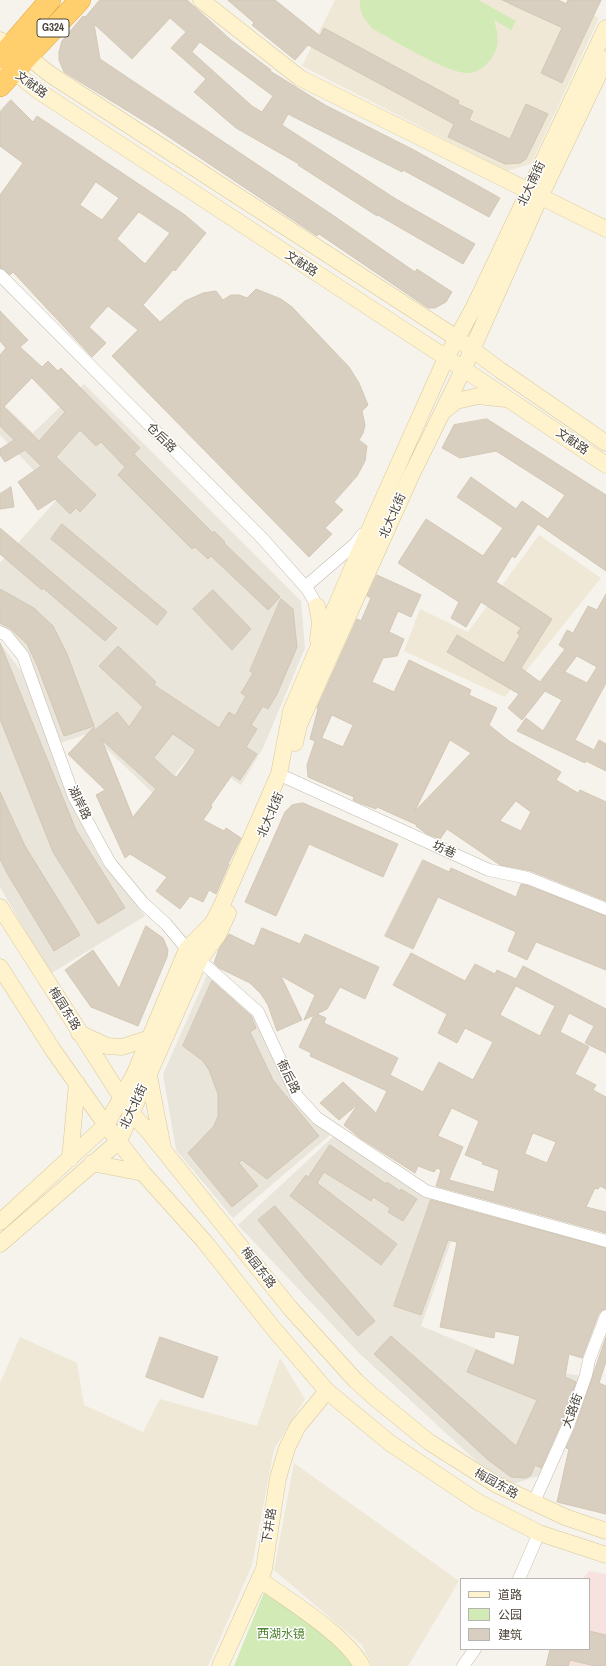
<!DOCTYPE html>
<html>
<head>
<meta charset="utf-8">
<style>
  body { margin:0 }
  #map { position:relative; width:606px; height:1666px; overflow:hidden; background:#f6f3ec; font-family:"Archivo Narrow","Noto Sans SC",sans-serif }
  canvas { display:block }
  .legend { position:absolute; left:460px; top:1578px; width:130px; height:72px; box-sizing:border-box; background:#fff; border:1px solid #b7b4b0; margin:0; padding:5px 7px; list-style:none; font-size:12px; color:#4b4439 }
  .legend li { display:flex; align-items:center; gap:8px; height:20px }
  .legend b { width:20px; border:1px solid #b7b4b0 }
</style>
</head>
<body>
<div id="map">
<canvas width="606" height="1666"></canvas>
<ul class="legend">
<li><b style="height:5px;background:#fff3cd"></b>道路</li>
<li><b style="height:11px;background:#d2eab5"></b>公园</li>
<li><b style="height:11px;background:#d8cfc1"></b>建筑</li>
</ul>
</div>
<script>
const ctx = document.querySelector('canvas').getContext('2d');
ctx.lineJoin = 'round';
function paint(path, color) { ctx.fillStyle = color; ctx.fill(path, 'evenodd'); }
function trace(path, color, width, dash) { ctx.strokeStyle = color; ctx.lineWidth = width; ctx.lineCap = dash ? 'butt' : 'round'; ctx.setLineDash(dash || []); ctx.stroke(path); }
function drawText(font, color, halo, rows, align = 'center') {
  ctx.font = font + ' "Archivo Narrow","Noto Sans SC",sans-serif'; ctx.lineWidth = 3; ctx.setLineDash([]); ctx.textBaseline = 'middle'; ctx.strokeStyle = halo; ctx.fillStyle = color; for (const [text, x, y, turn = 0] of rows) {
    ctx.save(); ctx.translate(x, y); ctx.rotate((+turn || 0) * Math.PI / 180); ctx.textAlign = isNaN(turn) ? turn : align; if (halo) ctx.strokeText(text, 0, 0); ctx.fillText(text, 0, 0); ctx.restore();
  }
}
paint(new Path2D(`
  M84,384L301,601L305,648L263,748L241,785L194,752L175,774L179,779L160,800L90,733L60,743L42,695L0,628V562H1L59,497L0,435V401L33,433Z
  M0,643L24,675L69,799L102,863L145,916L50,974L0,887Z
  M208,973L251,1009L291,1095L330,1135L233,1218L176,1150L163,1074Z
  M336,1134L425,1194L464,1205L421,1326L511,1363L581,1376L583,1379L541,1475L510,1485L475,1460L358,1352L238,1225Z`), '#eae5da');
paint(new Path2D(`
  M335,0H500L508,5L510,0H560L599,18L531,164L507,171L302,66Z
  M539,535L601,578L505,697L404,651L420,609L468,632Z
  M20,1337L77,1363L84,1405L143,1432L160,1399L257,1426L280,1358L305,1399L274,1449L252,1565L208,1666H0V1383Z
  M294,1463L459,1581L408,1666H372L362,1645L274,1570Z`), '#efe8d6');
paint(new Path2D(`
  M589,1571L606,1574V1666H557L589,1649V1579H582Z`), '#f6e3e0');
paint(new Path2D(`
  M360,0H478L516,21L511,30L494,20C498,34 501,47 490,60C485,66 478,72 470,73C449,75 394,40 373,29C365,20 359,13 360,0Z
  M267,1585L362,1666H234Z`), '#d2eab5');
const building = new Path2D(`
  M100,0H187L231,40L271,70L270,71L325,105L414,150L500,198L489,217L403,170L402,172L288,114L282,125L396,199L475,244L463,264L378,215L377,216L298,165L299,164L236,128L194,92L206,79L171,48L186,32L170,18L132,59L94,24L100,59L334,216L415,272L417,269L452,292L446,302L435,308H428L319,234L317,236L157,129L64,72L59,60V52L62,41L83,16L85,17ZM200,42L273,96L262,112L252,106L192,52Z
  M228,0H275L320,36L324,28L459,101L458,104L473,111L469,120L510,139L526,104L548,114L526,159L520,163L505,164L448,137L454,124L308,45L295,60L252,25L254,23Z
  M502,0H558L566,4L568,0H601L562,83L541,73L562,28Z
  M11,100L33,122L37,116L185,215L206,233L175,271L174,269L143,305L160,322L185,301L203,293L216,291L223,300L231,295H239L247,298L256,289L281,299L292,307L349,367L359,383L368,405L362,411L365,425L363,433L359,440L367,446L365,461L357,476L334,502L343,510L325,528L332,534L309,557L112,356L138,330L108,306L89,327L106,343L92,357L13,272L10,275L0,268V195L23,163L0,146V112ZM96,182L119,198L102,220L80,205ZM139,212L170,233L145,264L117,239Z
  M0,311L28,340L20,347L42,367L48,361L58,371L61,368L140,448L134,454L213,533L214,531L225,542L224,543L280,597L268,610L211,556L208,559L195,547L192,549L118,475L125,467L101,442L96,446L80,430L56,457L96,495L80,512L76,508L70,514L55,499L38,510L18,482L41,466L25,450L5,462L0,455V449L14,440L0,426V355L6,348L0,341ZM32,378L65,412L39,441L4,407Z
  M487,419L606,495V571L538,524L515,558L512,556L496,582L552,619L521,668L540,682L565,649L559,645L567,630L573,633L588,606L597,610L606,594V683L575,740L594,750L599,740L606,744V771L586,761L585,763L517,731L526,718L543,731L562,700L545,691L522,720L508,708L519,694L447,652L457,635L504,663L520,635L517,633L521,628L481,602L466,627L451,618L459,602L398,563L426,519L483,556L503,528L457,497L471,477L516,509L522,501L548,519L565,495L496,451L460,458L442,448L454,425ZM577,656L597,667L587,683L565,672Z
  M11,487L14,507L0,509V494Z
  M62,524L167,612L157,625L51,539Z
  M0,528L117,628L105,641L43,588L42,590L0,554Z
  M377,575L421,595L411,617L398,611L389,632L404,639L397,656L383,658L372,682L394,692L409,660L471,690L469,695L497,708L489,725L509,741L561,772L556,780L578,793L580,790L606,802V901L531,871L500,865L447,829L440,839L427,834L416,826L417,825L377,807L376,809L357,802L353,800L354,797L308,777L307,765L315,741L310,739L318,709L317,708L357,619L361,621L371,598L367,596ZM332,715L353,725L343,747L322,738ZM450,740L471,753L415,811ZM516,801L531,812L521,831L500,821Z
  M0,589L34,608L53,626L67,654L94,726L64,736L37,665L27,644L10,628L0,623Z
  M213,590L251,629L232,650L193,609Z
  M281,599L293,609L297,647L277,694L268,709L263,706L251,725L257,729L246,747L257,754L240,780L232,775L211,805L212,807L203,820L224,831L226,828L241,838L228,864H229L216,894L209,890L203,902L190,896L180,909L156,891L167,877L130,854L125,858L96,795L105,790L68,754L94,727L95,730L117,712L129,727L143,707L99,666L118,646L156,682L154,685L219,728L229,712L235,716L246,696L241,693L253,673L250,671ZM173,734L196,750L176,778L154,758ZM102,740L156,789L133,817Z
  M0,643L76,830L125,908L98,924L53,852L0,719Z
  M0,792L25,846L80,935L54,951L7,873L0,859Z
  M303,803L398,844L383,877L309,844L276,916L245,902L285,812L292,805Z
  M423,860L449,872L451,868L516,897L521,884L526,885L606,916V970L536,942L527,960L508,951L516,932L438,897L413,949L385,936Z
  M146,926L163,938L168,950L167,957L138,1026L91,1007L65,970L93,950L119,988Z
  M262,928L300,944L305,934L379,967L365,999L340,987L327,1009L317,1014L326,1018L324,1023L398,1058L390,1075L423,1092L439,1062L473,1080L493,1042L465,1028L457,1043L438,1033L447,1014L393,985L411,953L465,981L475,964L495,974L497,970L516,979L523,966L606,1009V1053L585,1043L594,1026L569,1013L560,1032L589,1047L575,1074L596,1085L593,1090L606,1097V1189L600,1186L598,1189L595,1188L586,1207L606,1212V1233L436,1186L441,1170L437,1168L434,1172L418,1166L415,1173L360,1138L344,1125L358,1104L339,1120L320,1103L343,1082L376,1113L387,1091L310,1056L311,1053L299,1047L314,1015L304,1020L315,995L281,976L302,1020L277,1031L268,1005L261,994L250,983L219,968L214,963L219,949L229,934L254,946ZM516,986L555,1006L540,1036L500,1015ZM452,1108L479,1121L465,1155L483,1162L482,1164L499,1170L494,1192L449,1180L463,1147L438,1136ZM533,1133L556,1142L547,1163L525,1154Z
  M212,981L251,1016L256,1028L250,1032L273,1080L319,1136L267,1179L242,1160L239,1163L258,1186L232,1207L188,1153L214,1126L218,1116V1094L209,1070L203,1061L183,1046Z
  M330,1145L386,1184L387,1182L400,1191L401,1189L417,1199L403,1221L388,1212L390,1208L373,1197L371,1201L324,1172L317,1183L397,1244L381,1265L290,1196L306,1175L308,1177Z
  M431,1200L606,1248V1309L599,1313L582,1358L569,1354L565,1377L576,1382L561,1423L541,1468L535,1465L531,1475L526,1478L511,1477L487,1459L374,1354L391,1336L516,1446L537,1400L467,1372L476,1350L514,1366L520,1336L495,1331L494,1338L440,1327L457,1242L448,1240L421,1315L394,1306Z
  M275,1206L375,1321L358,1336L305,1277L258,1220Z
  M160,1337L218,1357L203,1398L146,1377Z
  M606,1337V1361L599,1383L606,1386V1514L557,1502L569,1449L566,1448L575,1428Z
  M589,1631L606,1635V1666H595L570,1660L568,1666H546L550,1649H589Z`);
paint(building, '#d8cfc1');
trace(building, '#d3c7b4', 1);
const street = new Path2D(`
  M0,275L262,538L308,590L317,606
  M305,587L355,544L363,534
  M0,632L6,635L23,656L74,797L110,863L143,903L166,924L187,949L258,1012L297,1096L317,1118L426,1191L606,1241
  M287,778L489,870L528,878L606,909
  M533,1504L568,1426L586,1375L589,1360L606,1316
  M519,1579L539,1533
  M463,1666L475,1649`);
const secondary = new Path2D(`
  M201,0L300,78L606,229
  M0,40L9,48L27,56L51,75L116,117L458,339L500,370L606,443
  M5,64L37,90L474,376L606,465
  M444,411L456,401L478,396L506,399
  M317,606L320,622L318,640
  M295,743L299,725L411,476L463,370L540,197L606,59
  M0,907L132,1114L148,1131L290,1308L356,1381L374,1397L429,1442L497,1485L565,1517L606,1531
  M0,967L53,1050L106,1125L143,1173L204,1241L273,1328L327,1391L390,1443L478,1502L539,1533L606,1555
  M79,1033L107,1046L122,1047L150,1038
  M149,1076L163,1148
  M70,1159L77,1083
  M92,1163L143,1173
  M0,1222L106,1125L134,1075L187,949L212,924L221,907L279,774L291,711L354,564L446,358L475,305L606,28
  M0,1244L119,1141L200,959L218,935L228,913
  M259,1579C289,1601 345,1634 362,1666
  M220,1666L264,1569L278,1478L287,1448L298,1426L327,1391`);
const highway = new Path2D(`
  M0,58L50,0
  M0,86L80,0`);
trace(street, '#c2bbae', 13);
trace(secondary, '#d6c79b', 17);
trace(highway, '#e0a43c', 22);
trace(street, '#fff', 12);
trace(secondary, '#fff3cd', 16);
trace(highway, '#ffcf6e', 21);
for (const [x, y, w] of [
  [53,28,32]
]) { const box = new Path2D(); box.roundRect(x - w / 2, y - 9, w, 18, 3); ctx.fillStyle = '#fff'; ctx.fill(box); trace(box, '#4b4439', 1); }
drawText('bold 11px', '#4b4439', null, [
  ["G324",53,28]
]);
drawText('12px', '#4b4439', '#fff', [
  ["文献路",31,85,36],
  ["北大南街",532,184,-65],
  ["文献路",301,264,33],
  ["仓后路",161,438,45],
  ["文献路",572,442,34],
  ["北大北街",393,516,-66],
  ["湖岸路",79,803,64],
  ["北大北街",271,815,-67],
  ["坊巷",444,850,24],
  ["梅园东路",64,1009,58],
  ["衙后路",288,1077,64],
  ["北大北街",134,1107,-65],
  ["梅园东路",258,1268,52],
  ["大路街",573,1411,-70],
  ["梅园东路",496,1484,29],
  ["下井路",270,1526,-81]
]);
drawText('12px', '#4a7f2a', '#fff', [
  ["西湖水镜",281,1635]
]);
</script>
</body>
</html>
